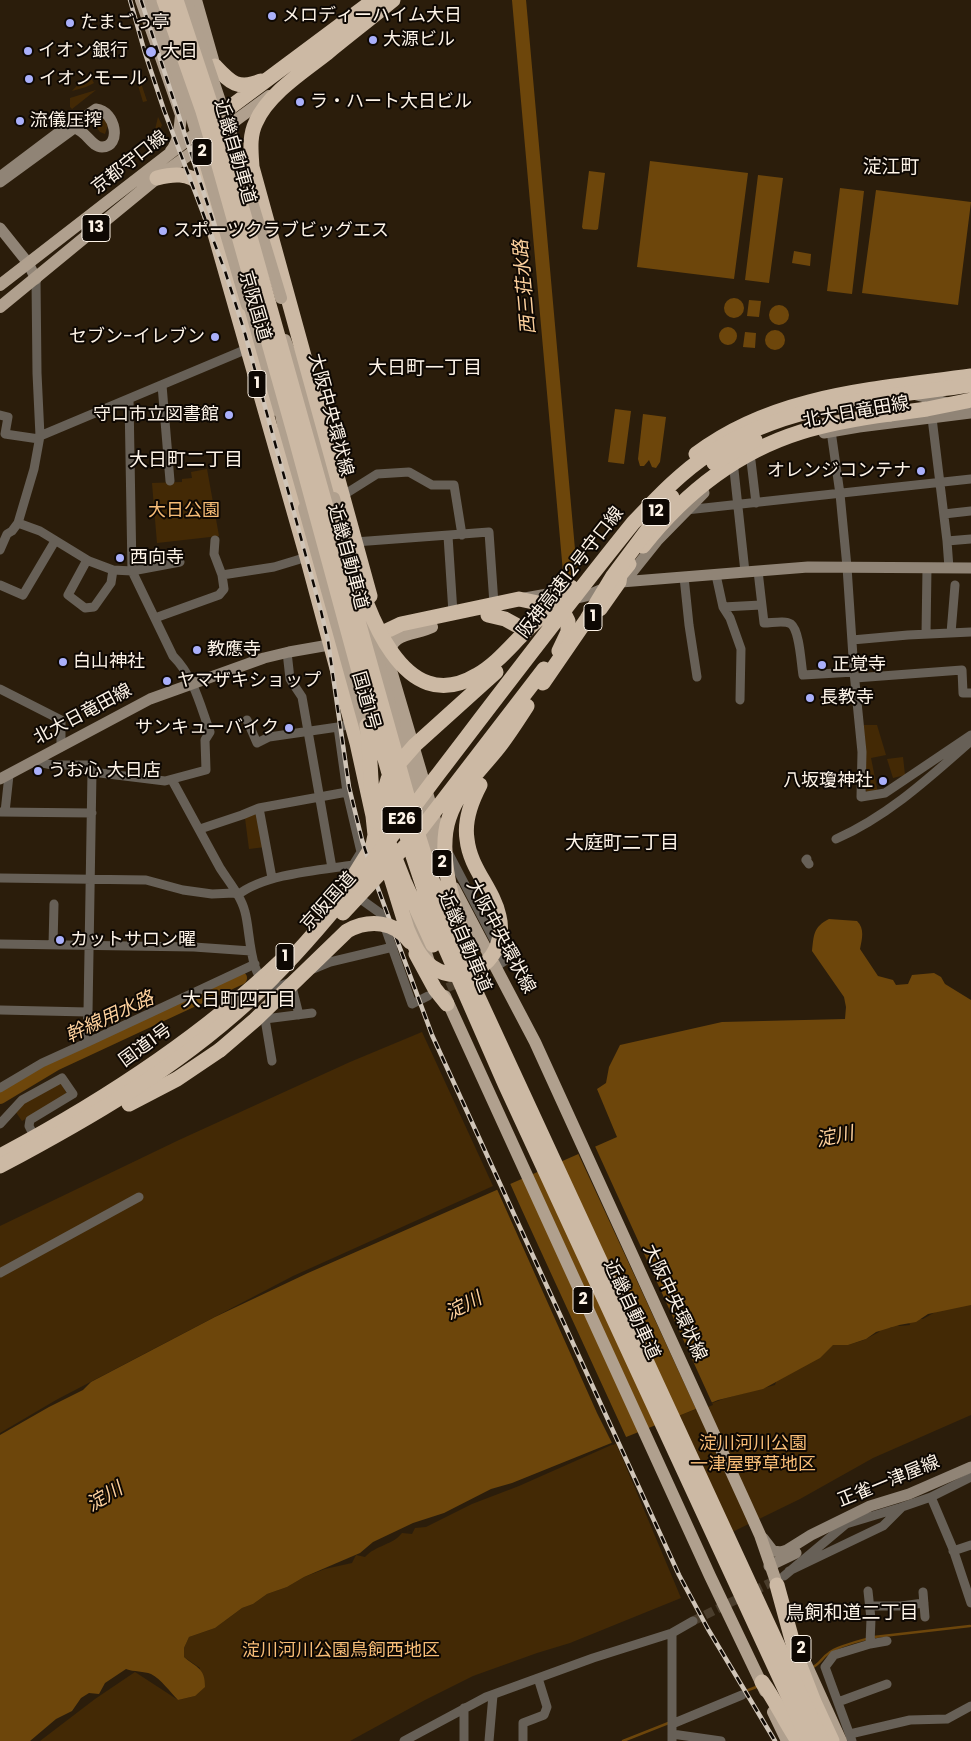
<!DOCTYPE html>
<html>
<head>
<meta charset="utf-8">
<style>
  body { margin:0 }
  canvas { display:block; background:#2b1d0b }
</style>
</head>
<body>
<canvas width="971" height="1741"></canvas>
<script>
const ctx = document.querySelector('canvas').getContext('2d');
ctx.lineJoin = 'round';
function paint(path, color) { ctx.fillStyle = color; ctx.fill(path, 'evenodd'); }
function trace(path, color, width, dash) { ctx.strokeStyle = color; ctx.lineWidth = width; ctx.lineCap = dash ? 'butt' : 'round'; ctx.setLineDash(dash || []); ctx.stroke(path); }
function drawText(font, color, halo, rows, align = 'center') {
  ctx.font = font + ' Poppins,"Noto Sans JP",sans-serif'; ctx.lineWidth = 4; ctx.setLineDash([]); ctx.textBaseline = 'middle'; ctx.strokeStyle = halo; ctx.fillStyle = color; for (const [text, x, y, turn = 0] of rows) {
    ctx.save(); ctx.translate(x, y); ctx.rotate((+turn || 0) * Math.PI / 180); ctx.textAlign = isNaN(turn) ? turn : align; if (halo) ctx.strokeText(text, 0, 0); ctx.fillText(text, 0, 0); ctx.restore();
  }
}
paint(new Path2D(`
  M138,74L147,101L143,102L135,75Z
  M86,76H90L94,83L86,87L72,91Z
  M96,90L72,109L70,107V98Z
  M96,115L103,117L108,125L105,134L100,132L91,120L92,118Z
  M158,117L162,125L152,146L148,143L155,130Z
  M207,469L219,536L157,543L152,483L182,482V479L192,478L191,472Z
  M862,725H877L886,755L871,758L878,793H867L865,787Z
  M903,757L905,775L893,778L887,759Z
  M257,811L265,847L249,849L245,818Z
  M422,1032L493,1186L293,1276L56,1400L0,1433V1226L179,1140L350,1062Z
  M60,1081L67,1094L22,1121L15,1111L24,1102Z
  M971,1303V1415L873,1458L800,1499L722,1537L665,1421L723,1399L775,1385L778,1376L833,1343L848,1345L864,1340L879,1332L881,1327L891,1328L895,1324L900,1326L910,1325L908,1319H923L937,1311Z
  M616,1443L681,1598L570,1643L537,1653L473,1676L425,1700L350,1741H40L95,1699L135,1672L178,1700L195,1696L200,1668L184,1657V1648L189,1637L215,1628L242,1608L253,1604L267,1594L287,1587L304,1577L325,1569L352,1563L356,1555L365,1557C376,1545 393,1545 402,1533L412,1534L415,1528L426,1527L472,1504L519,1486Z`), '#432905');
paint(new Path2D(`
  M650,161L748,173L734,279L637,267Z
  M589,171L605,173L598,229L596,230L583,229L582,227Z
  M758,175L783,178L769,283L745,280Z
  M840,188L864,191L852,294L827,291Z
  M876,190L971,202L958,305L862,293Z
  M794,251L811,254L810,266L792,263Z
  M724 308a10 10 0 1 1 20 0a10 10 0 1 1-20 0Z
  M749,300L761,301L759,317L747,316Z
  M769 315a10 10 0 1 1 20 0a10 10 0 1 1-20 0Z
  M719 336a9 9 0 1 1 18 0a9 9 0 1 1-18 0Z
  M765 340a10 10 0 1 1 20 0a10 10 0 1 1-20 0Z
  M745,332L756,333L755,348L743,347Z
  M615,409L631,411L624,464L608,462Z
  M643,414L666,417L660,462L656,468L652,467L649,460L644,466H640L638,459Z
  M829,919L857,921C865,929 862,939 860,949L878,976L893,980L896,985L908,984L912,975L934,973L941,977L945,984L971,1000V1305L928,1314L916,1322L899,1325L876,1332L866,1339L848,1345H833L820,1358L763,1389L718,1400L512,1483L491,1489L444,1513L413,1523L373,1542L360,1553L304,1577L287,1587L267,1594L253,1604L242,1608L215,1628L189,1637L184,1648V1657C197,1668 205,1668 205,1687L195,1696L178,1700C170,1692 161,1679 151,1674C144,1671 134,1672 126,1669L105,1683L99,1694L89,1693L81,1698L72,1711L56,1719L30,1741H0V1435L49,1407L83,1390L91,1382L215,1317L308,1273L617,1137L597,1089L606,1083L609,1067L620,1045L722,1022L845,1019L846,1007L844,997L812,951C814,935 813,927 829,919Z`), '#6d460b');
paint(new Path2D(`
  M594,1144L713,1405L697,1411L577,1151Z
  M509,1181L521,1208L627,1439L613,1445L597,1413L496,1187Z`), '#2b1d0b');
trace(new Path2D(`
  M811,1668C821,1664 821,1658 829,1653C837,1646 863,1640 874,1637L970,1626
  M743,1692L759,1686
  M623,1741L671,1722`), '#6d460b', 2.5);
trace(new Path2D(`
  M519,0L570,572
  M0,1097L55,1064L240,978`), '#6d460b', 14);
trace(new Path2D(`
  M435,993L465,980
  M693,1621L780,1578`), '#4a3d2c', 9, [9, 4.5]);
trace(new Path2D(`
  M162,385L170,481
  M0,415L8,417L5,434L39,439
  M932,418L947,541L949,568
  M831,431L840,494L847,567L854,672
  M40,436L247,349
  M751,461L756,503
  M734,470L745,572
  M342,496L377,474L409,472L432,485H454L462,535
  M686,510L971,479
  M944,514L971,511
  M18,523L40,531L89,561L113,570L132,571L180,562
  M448,536L453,613
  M947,541L971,539
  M355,542L489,532L494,604
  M0,550L7,534L12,531L18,523L34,469L40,436L37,373L36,279
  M87,560L68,595L85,608L94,607L111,583L113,570
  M758,571L764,623C772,623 785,620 791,624C800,631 801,665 803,675L854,672L862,752L861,797L885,793L971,735
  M222,575L274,567L307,557
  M716,575L723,607L730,618L741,649L740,700
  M684,577L689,625L697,677
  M0,585L23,595L55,541
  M723,607L761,605
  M155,618L219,595L224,589L222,575L214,554L215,540
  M951,633L955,585
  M926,634L927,568
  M852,640L908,635L971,632
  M287,652L290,679L302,697L332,868
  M855,678L962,670L963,693H971
  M0,689L61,720V747
  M247,720L257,743L269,737L338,727
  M92,772L165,781L206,770L205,740L210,732C200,705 194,677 173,656L132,571L129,399
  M172,780C188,809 204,839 220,868C229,882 241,896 245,912C251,933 248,979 273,989L288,983
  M259,808L347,792
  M0,812L92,813
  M5,812L9,775
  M200,829L242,815L259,808L272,878
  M836,839C888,816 929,778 971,741
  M449,854L505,961L500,964
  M807,859L806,860L809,864
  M0,878L146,880L183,890L212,894L234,893L238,895
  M238,895C264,874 320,870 353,865L361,852L347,792L338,727L351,724
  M355,895L380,913L412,1004L428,996
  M0,944L194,947L251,951
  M53,945L54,904
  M313,969L330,962L393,947
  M291,983L299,1015
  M0,1010L88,1012L92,772L87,765H52L34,761
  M86,1043L255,964
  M272,1061L265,1019L312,1013
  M0,1088L42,1063L86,1043L88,1012
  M0,1124L22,1100L62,1078L73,1094L30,1120L29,1126L35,1138
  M0,1273L139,1197
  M931,1497L953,1549L971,1603
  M953,1551L971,1545
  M789,1571L883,1526L902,1507L931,1497L971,1477
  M784,1576L846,1524L899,1508
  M868,1591L871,1619L870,1644
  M923,1592L925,1617
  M870,1606H901L924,1603
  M672,1633V1741
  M838,1702L887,1684
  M672,1724L742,1695
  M672,1734L721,1741
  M850,1734L910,1720L947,1719L971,1706
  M404,1741L486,1697L593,1658L672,1633L693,1621
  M464,1741V1708
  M489,1741L493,1695
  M523,1741V1723L544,1715L547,1707L538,1678
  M852,1741L825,1667L834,1655L870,1644L887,1641`), '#676057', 9);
trace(new Path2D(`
  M0,177L69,125L79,121L96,109C116,111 122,147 102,147C91,147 87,131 74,128L0,182
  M0,228L28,263L36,279
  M913,394L948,403
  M824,433L859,427L971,413
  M621,582L808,567L971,568
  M525,598L570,590
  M569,600L586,596L619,582L629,576L657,541L704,493
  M0,779L150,699L264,658L289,652L329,645
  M763,1538L773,1551L781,1552L787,1550L811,1535L870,1506L909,1494L971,1467
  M769,1566L796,1553`), '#908476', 11);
trace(new Path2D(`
  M141,0L181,115C180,126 179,142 171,151
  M196,0L217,74
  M0,285L204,127
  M247,305L276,410
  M0,307L157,178L269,96
  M285,340L307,396
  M305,388L334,498
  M278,398L288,452
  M286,444L304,508
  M383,643L443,847
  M390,656C388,632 417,635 432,627
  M395,724L432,842L444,868
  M454,888L535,1042L746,1504L760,1535L780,1593
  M414,915L429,962
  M445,996L710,1576L765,1691
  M806,1664L841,1741
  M773,1712L787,1741`), '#b0a08e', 12);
trace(new Path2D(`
  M215,66C230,82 238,91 261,81
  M213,120L374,0
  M203,151L201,185L307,557L357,743L373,816L375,835L373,845L355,874
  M157,178C172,174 189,172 201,185
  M696,454C775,394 877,389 971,376
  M643,546C684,494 737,452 801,432C830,423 860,418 890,414
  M370,596L252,167C251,151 249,136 256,122C268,94 304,71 327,53C349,35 371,18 393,0
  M600,609L619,582L620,575L629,564
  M488,615L505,619L516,625
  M367,636L380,634L401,624L519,599L543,604L558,610L565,615L568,621V632L559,651
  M416,954L435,989L447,1004
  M129,1104L177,1079L220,1050
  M0,1156C102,1102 198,1040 282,960
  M777,1585L797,1658L814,1702L832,1741
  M762,1682C776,1701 785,1722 798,1741`), '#ccb9a4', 15);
const rail = new Path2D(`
  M130,0L145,53L164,110L225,271L244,330L321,611L328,641L349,787L362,840L376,883L432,1035L679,1575L708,1629L775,1741
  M141,0L216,230`);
trace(rail, '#d0c5b8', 4.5);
trace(rail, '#0e0803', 2.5, [8]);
trace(new Path2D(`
  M153,0L191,115L247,305
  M186,0L236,149L281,298
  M334,498L353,566
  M304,508L367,734
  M366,614L395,724`), '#b0a08e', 12);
trace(new Path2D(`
  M164,0L203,111L215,151L294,432L360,675L367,696L410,847L438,931L505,1084L809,1741
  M176,0L225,148L419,838C434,889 452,938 473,986L822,1741
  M890,414L927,409L971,400
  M714,463L755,440
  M351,558C367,609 402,720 477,675C495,665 509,648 523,634C536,621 549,610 562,598L571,587
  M543,683L587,619L613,576L672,497
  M367,725C371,757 370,789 375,821
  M385,858L407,929C413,943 419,958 432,967C468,991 509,956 499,916C493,888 470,869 467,839C464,820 471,802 480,785
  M343,913L421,829L544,669
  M433,945L404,881L387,838L383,818L384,793L388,779L400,762L415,745L496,672
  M474,966C459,927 435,859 449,818C458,790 481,770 499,747C509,734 518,720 527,706
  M220,1050L255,1020L347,931C369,919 395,921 410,942
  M0,1166C90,1118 172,1071 248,1002C320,935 378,855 436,777C501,692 566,606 633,523C656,499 680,473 709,454C786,403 882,398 971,385`), '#ccb9a4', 15);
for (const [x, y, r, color] of [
  [272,16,5,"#aab0fb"],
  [70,23,5,"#aab0fb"],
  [373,40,5,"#aab0fb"],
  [28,51,5,"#aab0fb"],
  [151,52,6,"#aab0fb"],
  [29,79,5,"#aab0fb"],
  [300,102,5,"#aab0fb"],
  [20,121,5,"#aab0fb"],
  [163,231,5,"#aab0fb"],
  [215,337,5,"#aab0fb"],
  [229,415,5,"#aab0fb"],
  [921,471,5,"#aab0fb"],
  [120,558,5,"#aab0fb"],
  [197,650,5,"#aab0fb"],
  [63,662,5,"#aab0fb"],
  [822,665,5,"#aab0fb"],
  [167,681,5,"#aab0fb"],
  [810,698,5,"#aab0fb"],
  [289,728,5,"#aab0fb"],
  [38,771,5,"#aab0fb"],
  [883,781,5,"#aab0fb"],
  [60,940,5,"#aab0fb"]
]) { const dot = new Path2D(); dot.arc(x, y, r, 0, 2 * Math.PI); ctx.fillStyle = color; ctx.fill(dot); trace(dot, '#0e0803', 2); }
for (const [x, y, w] of [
  [202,152,20],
  [96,228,28],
  [257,384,18],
  [656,512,28],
  [593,617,18],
  [402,820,40],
  [442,863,20],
  [285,957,18],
  [583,1300,20],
  [801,1649,20]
]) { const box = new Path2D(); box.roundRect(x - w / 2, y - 13.5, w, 27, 4); ctx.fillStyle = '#0e0803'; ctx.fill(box); trace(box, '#fdf3e7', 1); }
drawText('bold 16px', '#fdf3e7', null, [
  ["2",202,152],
  ["13",96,228],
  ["1",257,384],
  ["12",656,512],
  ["1",593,617],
  ["E26",402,820],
  ["2",442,863],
  ["1",285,957],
  ["2",583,1300],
  ["2",801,1649]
]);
drawText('18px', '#fdf3e7', '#0e0803', [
  ["メロディーハイム大日",282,16],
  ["たまごっ亭",80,23],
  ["大源ビル",383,40],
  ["イオン銀行",38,51],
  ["大日",162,52],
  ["イオンモール",39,79],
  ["ラ・ハート大日ビル",310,102],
  ["流儀圧搾",30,121],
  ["スポーツクラブビッグエス",173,231],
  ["セブン-イレブン",205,337,"right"],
  ["守口市立図書館",219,415,"right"],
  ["オレンジコンテナ",911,471,"right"],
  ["西向寺",130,558],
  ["教應寺",207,650],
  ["白山神社",73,662],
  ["正覚寺",832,665],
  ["ヤマザキショップ",177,681],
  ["長教寺",820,698],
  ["サンキューバイク",279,728,"right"],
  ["うお心 大日店",48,771],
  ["八坂瓊神社",873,781,"right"],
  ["カットサロン曜",70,940]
], 'left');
drawText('18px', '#fdf3e7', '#0e0803', [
  ["近畿自動車道",234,152,74],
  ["京都守口線",130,163,-38],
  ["京阪国道",254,306,74],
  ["北大日竜田線",856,413,-10],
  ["大阪中央環状線",330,415,75],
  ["近畿自動車道",347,557,75],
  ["阪神高速12号守口線",571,573,-52],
  ["国道1号",365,701,74],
  ["北大日竜田線",83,715,-28],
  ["京阪国道",329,902,-48],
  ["大阪中央環状線",500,937,62],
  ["近畿自動車道",464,942,67],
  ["国道1号",146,1046,-36],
  ["大阪中央環状線",674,1303,65],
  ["近畿自動車道",631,1310,65],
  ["正雀一津屋線",889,1482,-22]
]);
drawText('18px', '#f8bd77', '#0e0803', [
  ["大日公園",184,511],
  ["淀川河川公園",753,1444],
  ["一津屋野草地区",753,1465],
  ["淀川河川公園鳥飼西地区",341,1651]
]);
drawText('19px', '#fdf3e7', '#0e0803', [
  ["淀江町",891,168],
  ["大日町一丁目",425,369],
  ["大日町二丁目",186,461],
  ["大庭町二丁目",622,844],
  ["大日町四丁目",239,1001],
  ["鳥飼和道二丁目",852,1614]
]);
drawText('italic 19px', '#fed19d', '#0e0803', [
  ["西三荘水路",526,287,-95],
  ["幹線用水路",110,1018,-25],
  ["淀川",835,1138,-12],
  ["淀川",464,1307,-28],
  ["淀川",105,1498,-31]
]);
</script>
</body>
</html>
